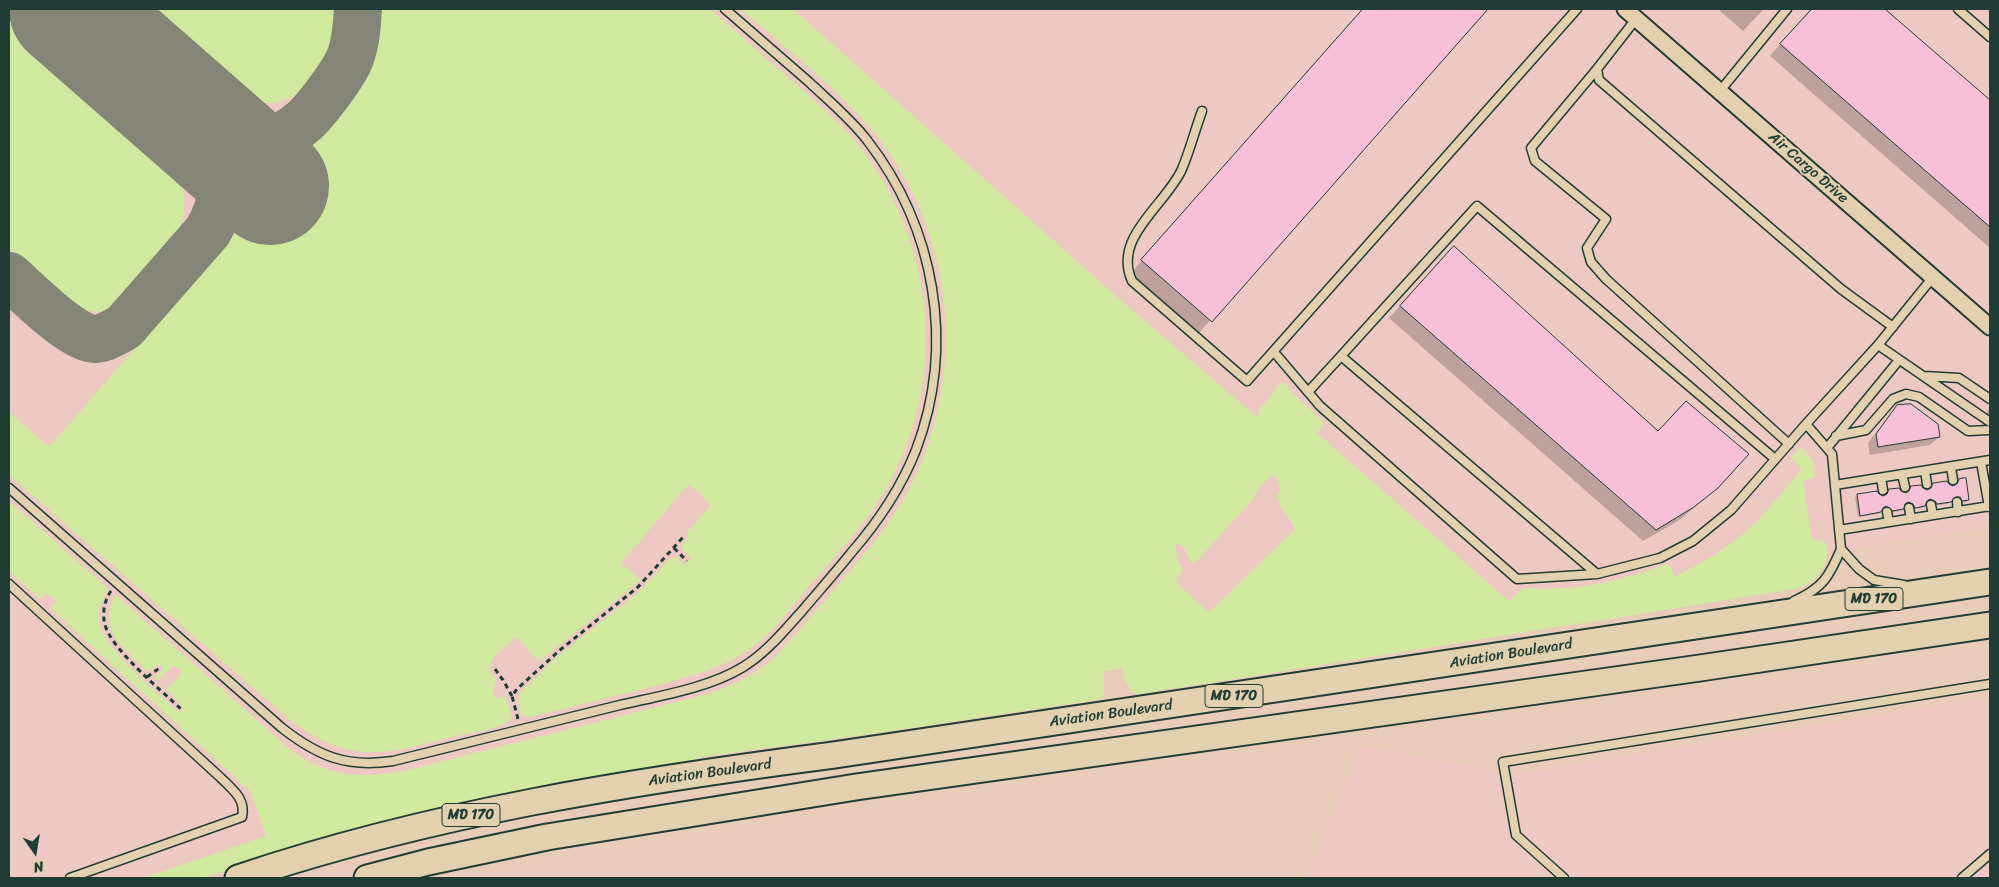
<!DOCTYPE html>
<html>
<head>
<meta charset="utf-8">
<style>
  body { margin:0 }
  #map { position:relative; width:1999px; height:887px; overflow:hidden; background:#e9cbba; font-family:Sriracha,sans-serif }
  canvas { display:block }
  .frame { position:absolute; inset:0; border:10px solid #1f3d34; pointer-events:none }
  .north { position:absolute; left:10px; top:827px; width:50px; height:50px; -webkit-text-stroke:4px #e3d0ae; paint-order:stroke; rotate:167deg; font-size:14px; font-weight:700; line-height:20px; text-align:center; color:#1f3d34 }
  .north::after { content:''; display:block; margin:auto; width:18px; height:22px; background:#1f3d34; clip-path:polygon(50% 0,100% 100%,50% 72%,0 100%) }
</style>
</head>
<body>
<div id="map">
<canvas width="1999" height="887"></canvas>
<div class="frame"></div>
<div class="north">N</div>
</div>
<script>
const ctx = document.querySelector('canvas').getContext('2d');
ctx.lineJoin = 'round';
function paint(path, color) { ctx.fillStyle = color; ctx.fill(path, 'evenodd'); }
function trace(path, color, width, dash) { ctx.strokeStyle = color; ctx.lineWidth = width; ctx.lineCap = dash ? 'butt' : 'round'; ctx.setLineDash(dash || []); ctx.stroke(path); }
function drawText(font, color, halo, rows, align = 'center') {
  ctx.font = font + ' Sriracha,sans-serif'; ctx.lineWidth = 4; ctx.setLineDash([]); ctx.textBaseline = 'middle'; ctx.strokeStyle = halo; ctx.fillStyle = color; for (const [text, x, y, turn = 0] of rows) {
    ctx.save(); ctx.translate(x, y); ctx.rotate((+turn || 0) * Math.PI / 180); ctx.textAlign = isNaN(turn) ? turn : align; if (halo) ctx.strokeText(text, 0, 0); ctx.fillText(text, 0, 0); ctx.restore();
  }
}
paint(new Path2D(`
  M9,9H1990V527L1497,603L1078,676L278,836L153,878H9Z
  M1990,697V878H1305L1361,746L1515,774Z`), '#eec8c3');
paint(new Path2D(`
  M126,9H340C338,41 331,74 302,92C253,122 213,85 177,54C160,39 143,24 126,9Z
  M381,9H710C736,32 763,56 790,79C822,107 854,134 877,171C937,266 943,386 888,485C870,519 842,548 817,577C794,603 770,639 739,656C709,673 676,680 643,689C606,698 568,708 530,717L524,716L521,713L518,701L521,691L558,656L640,591L668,560L676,556L684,565L691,558L681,548L682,545L689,537L686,533L711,505L695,489L688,485L621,563L641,580L541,660H537L518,638L514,639C504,649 484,660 492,675C494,678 496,680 496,682L492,693L498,699L503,696L506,698L512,718L507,722C491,731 470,733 452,737C383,755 350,765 289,719L9,475V412L49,447L349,103C370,74 378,44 381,9Z
  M741,9H793L1116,296L1258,418L1259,416L1257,412L1281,383H1286L1291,392L1323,421V424L1317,433L1509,601L1522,589L1527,588C1576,592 1621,581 1666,564L1670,566L1675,577C1704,562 1733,545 1756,522C1772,505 1787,486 1802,469L1791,457L1800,448C1812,453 1815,464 1815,477L1803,481L1812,540L1822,539L1827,545C1829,568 1816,582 1795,589L1139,694C1127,692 1125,679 1122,668L1104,671V693L1101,699L885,732L700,757L690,763L502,795L380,823L292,847L202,878H143L266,836L251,792L50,608L56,601L47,593L40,599L9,571V501L108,588C104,598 98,609 99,621C102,647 160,695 180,713L184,708L166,689L181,675L180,669L173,666L157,681L154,678L163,669L158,664L148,672C123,647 98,632 115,594L294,753C333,778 364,779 408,770L696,697C719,691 741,682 760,669C776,659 787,643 800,629C816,611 832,592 848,573C871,547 893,520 909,489C965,381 957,246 885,147C849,96 787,50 741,9ZM1269,476L1277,477L1280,490L1277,497L1282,510L1291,521L1295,529L1214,608L1209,611L1205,609L1177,583L1176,578L1183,571L1178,561L1175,546L1178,543L1184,548L1190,561L1195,563L1255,497C1257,488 1265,484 1269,476Z
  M9,12L154,139C183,169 196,204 172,243L125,299L109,309L100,312L83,310L73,304L9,248Z`), '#d1e99f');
paint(new Path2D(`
  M1363,9H1486L1199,333L1131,273Z
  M1718,9H1764L1743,31Z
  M1811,9H1883L1990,102V248L1770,56Z
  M1442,259L1658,432L1717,487L1681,519L1643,541L1389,318Z
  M1898,407L1939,437L1930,445L1870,455L1868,443L1889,416Z
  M1990,407V420L1984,416Z
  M1959,480L1968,499L1966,502L1960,503L1957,499L1953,498L1948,504L1934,506L1933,503L1927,501L1922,508L1912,509L1911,506L1905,504L1900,511L1890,513L1883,508L1878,514L1858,517L1855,497L1858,495H1878L1883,497L1889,490L1906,494L1911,487L1927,491L1933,484L1953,487Z`), '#0003');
trace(new Path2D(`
  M212,135C231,140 254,145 273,139C284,136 294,130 303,122C316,111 344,73 350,58C356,42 357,25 358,9
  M9,276C26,291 74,340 95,339C106,338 115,332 124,327L208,231C227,197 226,172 212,135`), '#848477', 48);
trace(new Path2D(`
  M68,9L270,186`), '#848477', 118);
const building = new Path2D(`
  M1363,9H1488L1212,322L1141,260Z
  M1812,9H1885L1990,100V227L1780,44Z
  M1454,246L1658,431L1686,401L1749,454L1718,488L1694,507L1656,530L1400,306Z
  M1911,404L1938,424L1940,437L1878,447L1876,434L1897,405Z
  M1966,478L1969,500L1962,501L1960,497H1956L1951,502L1937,504L1935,501L1930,499L1927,501L1925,506L1915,508L1913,504L1908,502L1905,504L1904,509L1892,511L1886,506L1883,508L1881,512L1860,516L1857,494L1877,491L1879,494L1883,496L1887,494L1889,489L1899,488L1901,491L1906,493L1909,491L1911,486L1921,485L1923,488L1927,490L1931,488L1933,483L1947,481L1949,484L1953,486L1957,484L1959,479Z`);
paint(building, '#f8c0d7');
trace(building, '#1f3d34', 1);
const lane = new Path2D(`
  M1958,9L1990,37
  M1636,19L1597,69L1599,80L1841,289L1893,327
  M1597,69L1531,148L1535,161L1606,219L1587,248L1591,262L1606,279L1789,444
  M1720,91L1787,9
  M1202,111C1195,130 1190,150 1182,169C1166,205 1112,237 1132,281L1247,381L1577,9
  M1878,345L1990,422
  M1274,352L1320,406L1517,579L1597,574L1660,558L1693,541L1731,510L1806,424L1878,345L1933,277
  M1341,356L1477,206L1775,459
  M1924,376L1959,378L1990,399
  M1308,392L1341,356L1597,574
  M1806,424L1832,454L1841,549
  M1836,436L1866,430L1893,399L1906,394L1919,397L1968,431L1990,430
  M1827,448L1899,360
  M1981,462L1989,507
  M1951,467L1953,480
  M1925,471L1927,484
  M1902,474L1905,487
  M1881,478L1883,490
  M1835,485L1990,460
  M9,488L282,728C318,756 346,768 393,761C469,742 544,724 620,705C659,696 709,688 743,667C766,653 784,631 802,611C818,592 835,573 851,553C878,522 901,488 916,450C956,344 935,228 867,140C850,118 829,101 809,82C781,58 753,33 725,9
  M1957,502L1958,512
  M1931,505L1933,515
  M1909,508L1911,519
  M1887,512L1889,522
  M1839,530L1990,506
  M9,584L221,778C233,790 246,799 242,817L70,878
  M1794,601C1823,588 1829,577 1841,549L1859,569L1874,580L1904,585
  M1564,878L1516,835L1503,762L1990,684
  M1962,878L1990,854`);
const street = new Path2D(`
  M1625,9L1990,327`);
const primary = new Path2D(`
  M238,878C431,813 633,781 834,755L1990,582
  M367,878L428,862L547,837L856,787L1700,668L1990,625`);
trace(lane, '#1f3d34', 11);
trace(street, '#1f3d34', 19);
trace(primary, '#1f3d34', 29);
trace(new Path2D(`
  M674,548L687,561
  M111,591C104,601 102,614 105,625C112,650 161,690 181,709
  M495,669L503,680L512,696
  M147,677L161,667
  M518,719L512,696L517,689L560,650L638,587L685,535`), '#1f3d34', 3, [5, 4]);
trace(lane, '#e3d0ae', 8);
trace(street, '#e3d0ae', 15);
trace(primary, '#e3d0ae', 25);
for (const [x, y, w] of [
  [1874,599,58],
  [1234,696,58],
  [471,815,58]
]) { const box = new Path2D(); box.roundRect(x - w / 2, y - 11.5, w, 23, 4); ctx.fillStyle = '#e3d0ae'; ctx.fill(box); trace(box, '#1f3d34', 1); }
drawText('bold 14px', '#1f3d34', null, [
  ["MD 170",1874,599],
  ["MD 170",1234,696],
  ["MD 170",471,815]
]);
drawText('15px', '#1f3d34', '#e3d0ae', [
  ["Air Cargo Drive",1808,168,41],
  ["Aviation Boulevard",1511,654,-9],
  ["Aviation Boulevard",1111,714,-8],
  ["Aviation Boulevard",710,773,-8]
]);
</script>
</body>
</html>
